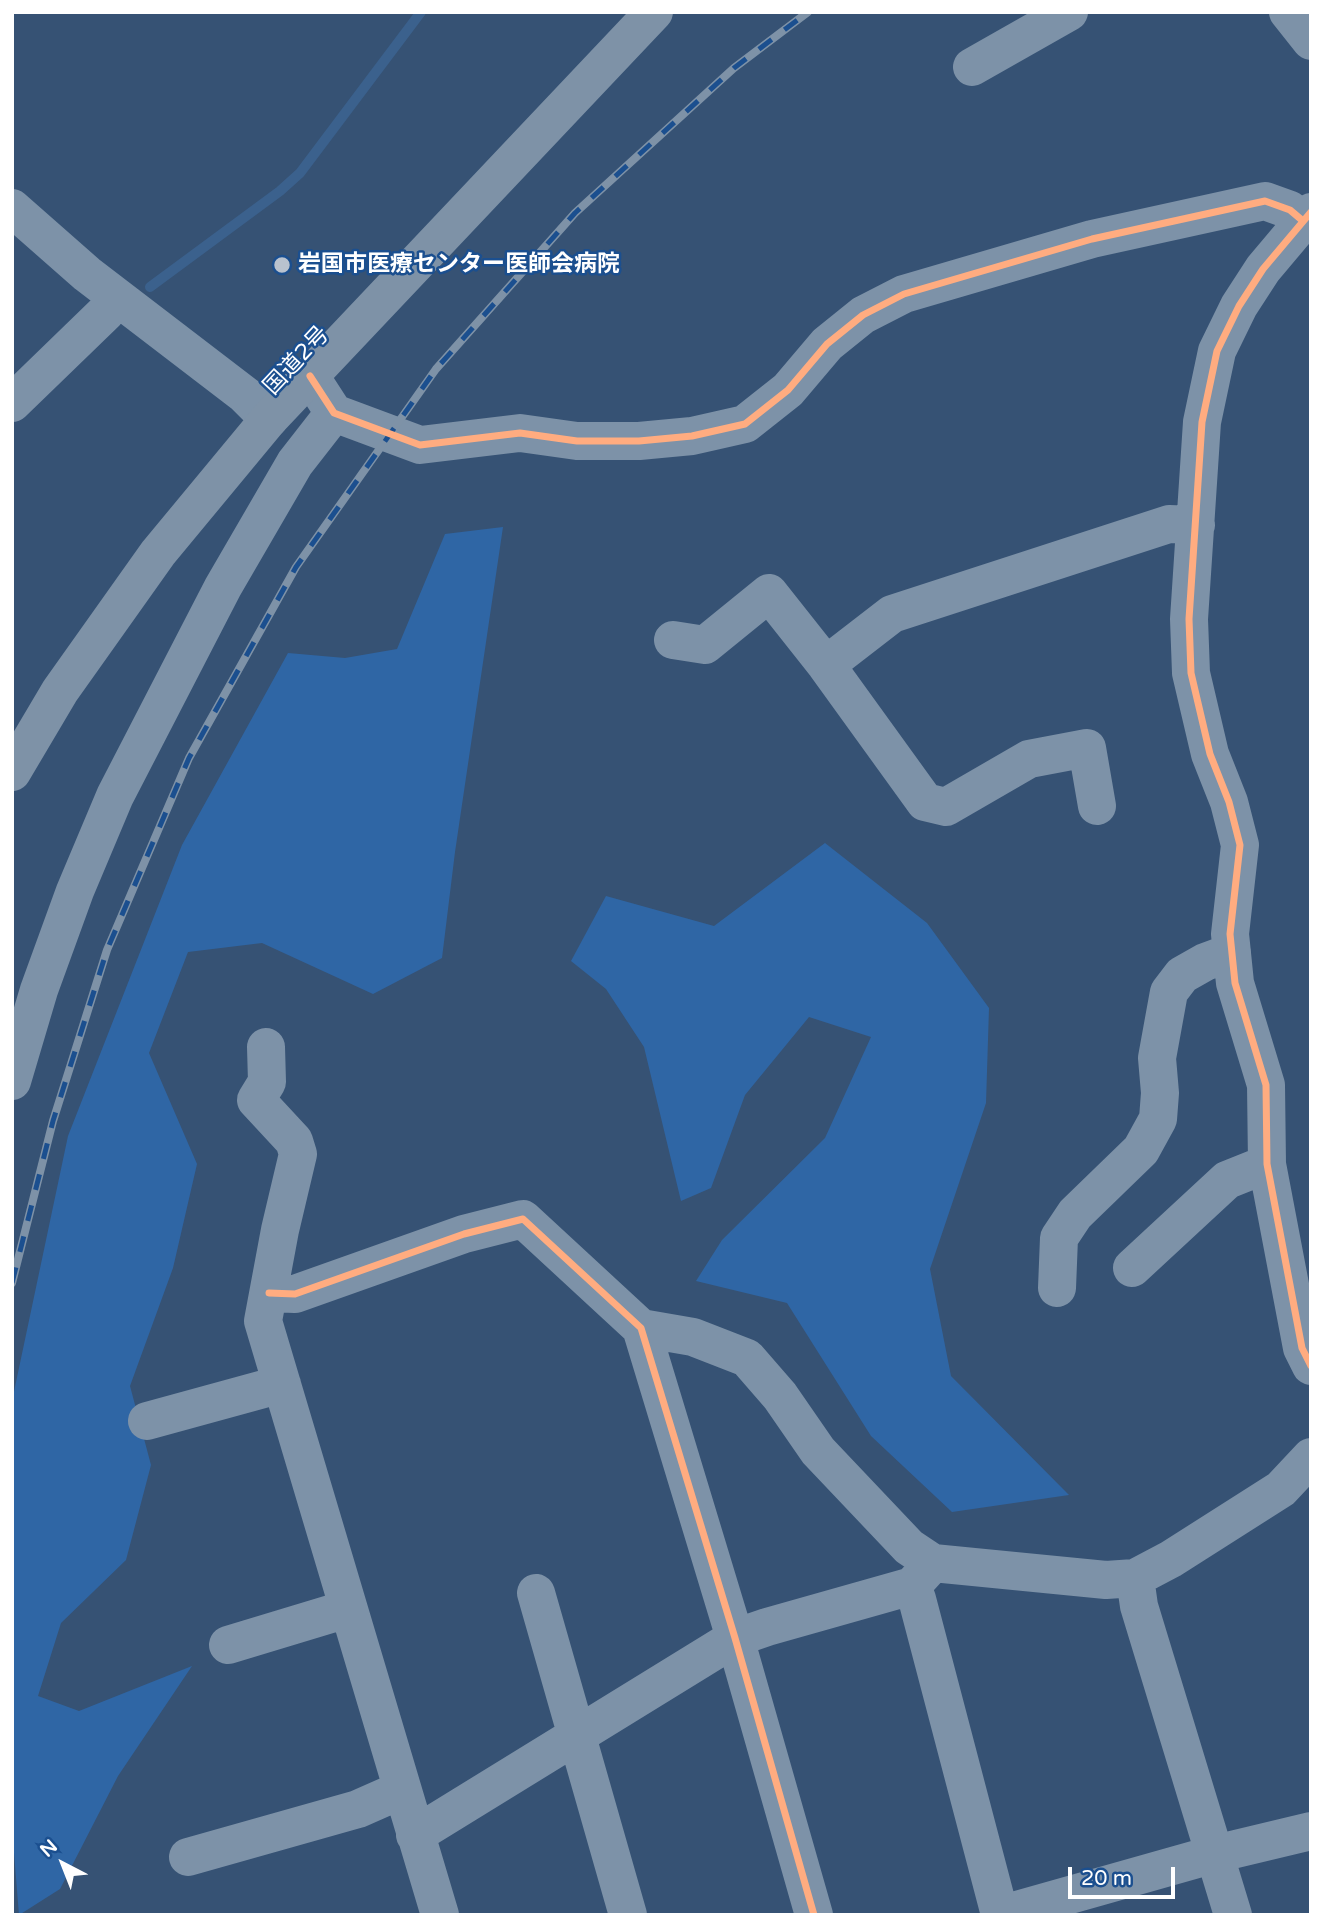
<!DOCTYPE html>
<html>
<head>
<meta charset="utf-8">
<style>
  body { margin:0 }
  #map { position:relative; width:1323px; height:1927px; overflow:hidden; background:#365274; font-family:"Varela Round",sans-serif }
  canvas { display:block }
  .frame { position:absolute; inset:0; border:14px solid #fff; pointer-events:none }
  .north { position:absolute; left:28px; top:1829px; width:70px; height:70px; -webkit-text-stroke:5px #1b4f8f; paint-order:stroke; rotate:318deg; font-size:19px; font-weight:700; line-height:28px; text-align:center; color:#fff }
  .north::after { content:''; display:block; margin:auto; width:24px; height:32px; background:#fff; clip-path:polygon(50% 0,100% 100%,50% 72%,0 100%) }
  .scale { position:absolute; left:1068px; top:1867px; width:107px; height:32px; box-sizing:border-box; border:4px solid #fff; border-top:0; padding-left:9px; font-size:21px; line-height:24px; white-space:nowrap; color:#fff; -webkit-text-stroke:5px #1b4f8f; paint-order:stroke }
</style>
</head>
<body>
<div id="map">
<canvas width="1323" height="1927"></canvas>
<div class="frame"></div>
<div class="north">N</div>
<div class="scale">20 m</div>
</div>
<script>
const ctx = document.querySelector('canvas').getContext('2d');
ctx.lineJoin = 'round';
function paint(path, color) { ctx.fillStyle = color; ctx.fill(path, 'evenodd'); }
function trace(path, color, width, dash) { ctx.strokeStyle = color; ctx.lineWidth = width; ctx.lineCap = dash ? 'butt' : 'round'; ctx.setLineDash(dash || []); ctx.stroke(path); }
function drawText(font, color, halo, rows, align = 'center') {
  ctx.font = font + ' "Varela Round","Noto Sans JP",sans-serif'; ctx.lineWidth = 5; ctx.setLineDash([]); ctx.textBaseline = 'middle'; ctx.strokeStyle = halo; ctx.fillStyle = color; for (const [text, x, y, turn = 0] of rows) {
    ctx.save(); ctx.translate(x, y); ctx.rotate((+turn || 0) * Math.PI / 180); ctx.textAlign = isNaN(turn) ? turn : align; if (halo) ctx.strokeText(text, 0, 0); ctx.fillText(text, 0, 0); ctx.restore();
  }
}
paint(new Path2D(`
  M503,527L455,852L442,958L373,994L262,943L188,952L149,1053L197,1164L173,1268L130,1386L151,1465L126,1560L61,1623L38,1696L79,1711L192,1666L118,1776L60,1889L19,1915L12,1828V1401L68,1136L182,845L288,653L345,658L397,649L445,534Z
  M825,843L927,923L989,1008L986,1103L930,1269L951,1376L1069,1495L952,1512L871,1436L787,1303L696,1281L722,1240L825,1138L871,1037L809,1017L745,1095L711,1188L681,1201L644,1047L606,989L571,961L606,896L714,926Z`), '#2f66a5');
trace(new Path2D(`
  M150,287L280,191L300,173L421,12`), '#3b618d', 10);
trace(new Path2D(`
  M1288,12L1311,41
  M972,67L1069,12
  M12,208L87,274L245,395L269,419
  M1311,212L1263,269L1239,306L1217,351L1202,422L1189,619L1191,673L1210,754L1229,802L1240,845L1230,934L1235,983L1266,1085L1267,1164L1302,1348L1311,1366
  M310,376L334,413L420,445L520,433L577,441H639L692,436L745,424L788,390L827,344L863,315L904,294L1092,239L1265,201L1290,210L1303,221
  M12,403L106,312L118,298
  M673,640L705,645L769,593L826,665L925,802L946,807L1029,759L1087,748L1097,806
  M826,665L892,614L1169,524L1196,525
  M266,1047L267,1082L256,1100L294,1141L298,1154L280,1230L263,1321L440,1915
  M12,1081L39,990L75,891L115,796L223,587L295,463L334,413
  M1132,1268L1227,1180L1267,1164
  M1057,1288L1059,1238L1075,1214L1141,1150L1158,1119L1160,1093L1157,1058L1169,992L1182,975L1205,962L1232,952
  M269,1293L295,1294L464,1234L523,1219L641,1328L735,1638L814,1915
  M641,1328L693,1337L747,1358L780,1396L818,1451L909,1547L933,1563L1106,1580L1135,1578L1171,1559L1281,1489L1311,1457
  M147,1421L282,1384
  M1135,1578L1139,1606L1233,1915
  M912,1586L917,1599L1000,1915
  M536,1593L628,1915
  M228,1645L347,1609
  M415,1835L735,1638L767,1627L912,1586L933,1563
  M188,1857L358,1809L401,1790
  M999,1915L1215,1854L1311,1831`), '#7d92a8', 38);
trace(new Path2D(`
  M12,772L60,691L158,553L269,419L654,12`), '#7e92a7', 38);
const rail = new Path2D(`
  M12,1283L53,1121L107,950L189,758L296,567L436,369L575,213L734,68L808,12`);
trace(rail, '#7e92a7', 8);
trace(rail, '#1b4f8f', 5, [16]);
trace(new Path2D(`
  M1311,212L1263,269L1239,306L1217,351L1202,422L1189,619L1191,673L1210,754L1229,802L1240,845L1230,934L1235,983L1266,1085L1267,1164L1302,1348L1311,1366
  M310,376L334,413L420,445L520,433L577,441H639L692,436L745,424L788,390L827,344L863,315L904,294L1092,239L1265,201L1290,210L1303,221
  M269,1293L295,1294L464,1234L523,1219L641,1328L735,1638L814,1915`), '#ffac80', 7);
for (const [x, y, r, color] of [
  [282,265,9,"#b9c2ce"]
]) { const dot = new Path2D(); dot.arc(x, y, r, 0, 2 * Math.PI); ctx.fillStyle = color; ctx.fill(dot); trace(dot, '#1b4f8f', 2.5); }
drawText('bold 23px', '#fff', '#1b4f8f', [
  ["岩国市医療センター医師会病院",298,265]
], 'left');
drawText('23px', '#fff', '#1b4f8f', [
  ["国道2号",297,361,-47]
]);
</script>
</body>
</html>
